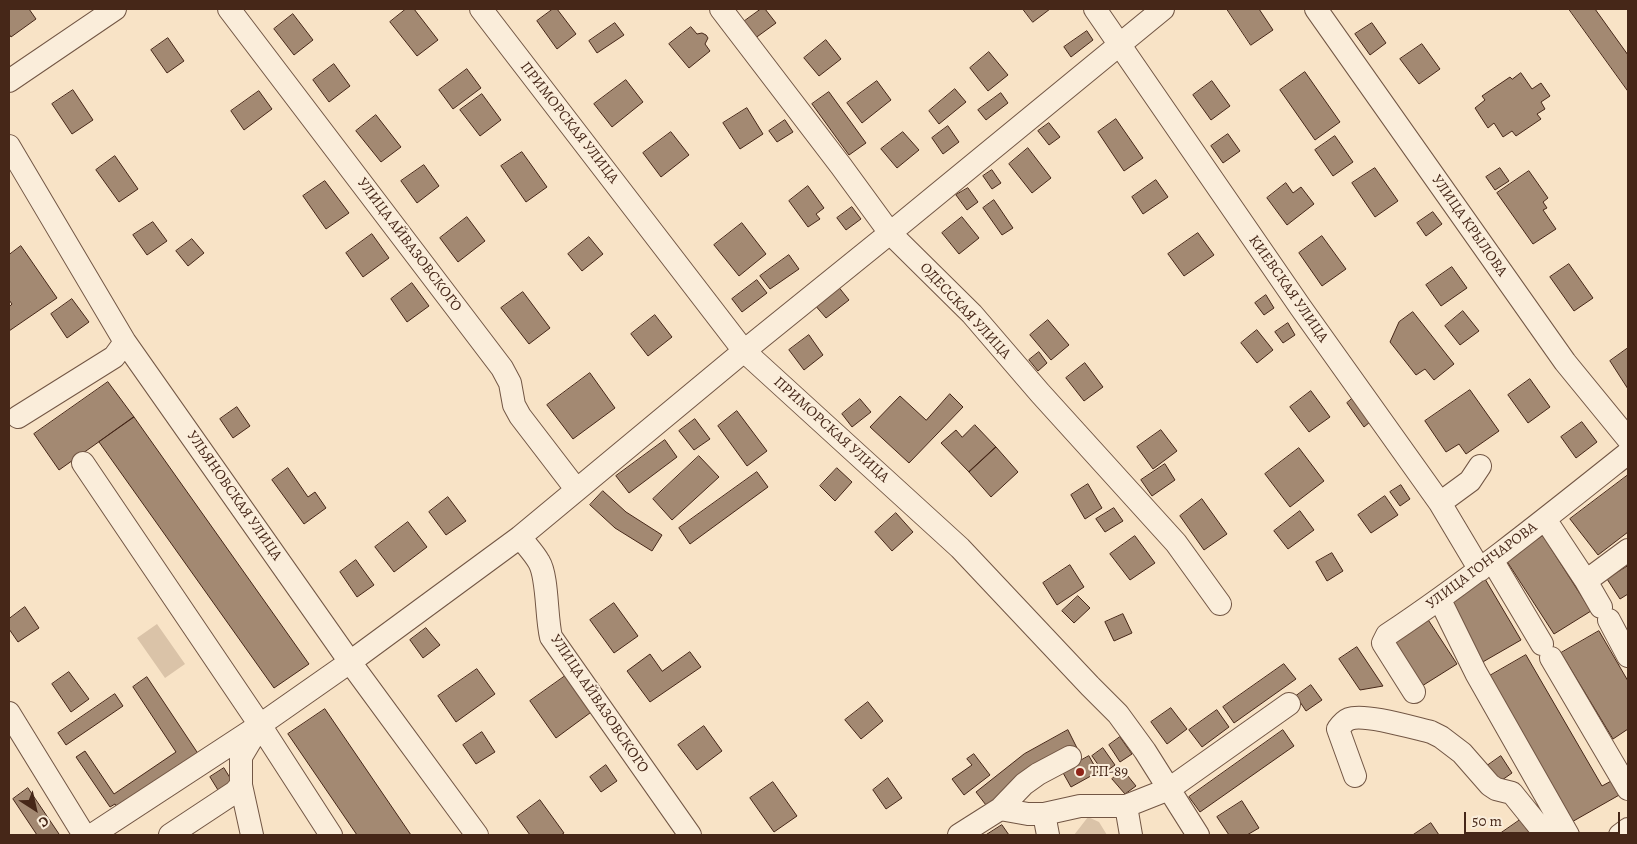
<!DOCTYPE html>
<html>
<head>
<meta charset="utf-8">
<style>
  body { margin:0 }
  #map { position:relative; width:1637px; height:844px; overflow:hidden; background:#f8e3c6; font-family:Alegreya,serif }
  canvas { display:block }
  .frame { position:absolute; inset:0; border:10px solid #462718; pointer-events:none }
  .north { position:absolute; left:10px; top:784px; width:50px; height:50px; -webkit-text-stroke:4px #faedda; paint-order:stroke; rotate:145deg; font-size:14px; font-weight:700; line-height:20px; text-align:center; color:#462718 }
  .north::after { content:''; display:block; margin:auto; width:18px; height:22px; background:#462718; clip-path:polygon(50% 0,100% 100%,50% 72%,0 100%) }
  .scale { position:absolute; left:1464px; top:812px; width:156px; height:22px; box-sizing:border-box; border:2px solid #462718; border-top:0; padding-left:6px; font-size:15px; line-height:18px; white-space:nowrap; color:#462718; -webkit-text-stroke:4px #faedda; paint-order:stroke }
</style>
</head>
<body>
<div id="map">
<canvas width="1637" height="844"></canvas>
<div class="frame"></div>
<div class="north">С</div>
<div class="scale">50 m</div>
</div>
<script>
const ctx = document.querySelector('canvas').getContext('2d');
ctx.lineJoin = 'round';
function paint(path, color) { ctx.fillStyle = color; ctx.fill(path, 'evenodd'); }
function trace(path, color, width, dash) { ctx.strokeStyle = color; ctx.lineWidth = width; ctx.lineCap = dash ? 'butt' : 'round'; ctx.setLineDash(dash || []); ctx.stroke(path); }
function drawText(font, color, halo, rows, align = 'center') {
  ctx.font = font + ' Alegreya,serif'; ctx.lineWidth = 4; ctx.setLineDash([]); ctx.textBaseline = 'middle'; ctx.strokeStyle = halo; ctx.fillStyle = color; for (const [text, x, y, turn = 0] of rows) {
    ctx.save(); ctx.translate(x, y); ctx.rotate((+turn || 0) * Math.PI / 180); ctx.textAlign = isNaN(turn) ? turn : align; if (halo) ctx.strokeText(text, 0, 0); ctx.fillText(text, 0, 0); ctx.restore();
  }
}
paint(new Path2D(`
  M157,624L185,664L165,678L137,638Z
  M1088,817L1099,822L1107,835H1074Z`), '#dac3a8');
const building = new Path2D(`
  M9,9H29L36,19L11,37L9,34Z
  M406,9H414L438,40L417,56L390,22Z
  M553,9H557L576,34L557,49L537,21Z
  M761,9H765L776,23L754,39L742,23Z
  M1023,9H1050L1033,22Z
  M1227,9H1259L1273,30L1251,45Z
  M1569,9H1595L1628,55V91Z
  M293,14L313,40L294,55L274,29Z
  M615,23L624,35L597,53L589,41Z
  M1372,23L1386,43L1370,55L1355,34Z
  M691,27L697,34L702,33L706,35L708,38L705,44L710,51L689,68L669,44Z
  M1087,31L1093,40L1071,57L1064,47Z
  M168,38L184,61L167,73L151,50Z
  M826,40L841,59L819,76L804,58Z
  M1422,44L1440,69L1419,84L1400,59Z
  M989,52L1008,75L988,91L970,68Z
  M334,64L350,86L329,102L313,80Z
  M467,69L481,88L453,109L439,90Z
  M1305,72L1340,122L1315,140L1280,90Z
  M1521,73L1532,89L1541,83L1550,96L1541,102L1545,109L1537,114L1541,119L1516,136L1512,131L1503,137L1494,123L1488,128L1475,108L1485,100L1482,96L1510,77L1512,79Z
  M626,80L643,102L612,127L594,104Z
  M877,81L891,100L862,123L847,103Z
  M1212,81L1230,106L1211,120L1193,95Z
  M955,89L966,102L939,124L929,111Z
  M73,90L93,120L72,134L52,104Z
  M259,91L272,109L244,130L231,111Z
  M829,92L866,143L849,155L812,104Z
  M1001,93L1008,103L986,120L978,110Z
  M482,94L501,120L480,136L460,110Z
  M747,108L763,134L740,149L723,123Z
  M376,115L401,147L381,162L356,131Z
  M1116,119L1143,158L1124,171L1098,132Z
  M785,120L793,132L777,142L769,131Z
  M1049,123L1060,137L1049,145L1038,131Z
  M948,126L959,142L943,154L932,138Z
  M671,132L689,155L661,177L643,153Z
  M903,132L919,150L897,168L881,149Z
  M1228,134L1240,151L1223,163L1211,146Z
  M1335,136L1353,162L1333,176L1315,150Z
  M1028,148L1051,178L1032,193L1009,164Z
  M522,152L547,187L526,202L501,166Z
  M115,156L138,189L119,202L96,170Z
  M424,165L439,186L417,203L401,181Z
  M1375,168L1398,201L1375,217L1352,183Z
  M1500,168L1509,181L1495,190L1486,177Z
  M992,170L1001,183L992,189L983,176Z
  M1529,171L1548,198L1543,202L1547,208L1543,210L1556,229L1533,244L1497,193Z
  M1156,180L1168,197L1143,214L1132,197Z
  M325,181L349,213L326,229L303,196Z
  M1286,183L1293,193L1301,187L1314,204L1287,225L1267,198Z
  M808,186L824,208L816,214L820,219L808,227L789,201Z
  M968,188L978,202L967,210L956,195Z
  M994,200L1013,228L1002,235L983,208Z
  M852,207L861,219L846,230L837,218Z
  M1433,212L1442,224L1426,236L1417,223Z
  M467,217L485,241L458,262L440,238Z
  M962,217L979,238L959,254L942,233Z
  M153,222L167,241L147,255L133,235Z
  M742,223L766,254L739,276L714,245Z
  M1198,233L1214,255L1184,276L1168,254Z
  M372,234L389,258L363,277L346,253Z
  M1322,236L1346,269L1322,286L1299,253Z
  M589,237L603,254L582,271L568,254Z
  M192,239L204,253L188,266L176,251Z
  M21,246L57,298L9,331V307L12,304L9,300V255Z
  M789,255L799,269L770,289L760,276Z
  M1569,264L1593,298L1574,311L1550,277Z
  M1452,267L1467,288L1441,306L1426,285Z
  M757,280L767,293L742,312L732,299Z
  M412,283L429,306L407,322L391,299Z
  M837,285L849,300L826,318L814,304Z
  M523,292L550,328L529,344L501,308Z
  M1266,295L1274,308L1264,315L1255,303Z
  M72,299L89,322L67,338L51,314Z
  M1463,311L1479,331L1460,345L1445,326Z
  M1413,312L1454,364L1434,380L1425,369L1416,375L1390,342L1399,322Z
  M655,315L672,337L648,356L631,334Z
  M1048,320L1069,345L1051,360L1030,335Z
  M1288,323L1295,335L1283,343L1275,332Z
  M1257,330L1273,350L1257,363L1241,343Z
  M809,335L823,355L804,370L789,350Z
  M1628,348V389L1610,361Z
  M1039,352L1047,363L1038,371L1029,360Z
  M1085,363L1103,387L1084,401L1066,378Z
  M590,373L615,408L573,439L547,405Z
  M1530,379L1550,407L1528,423L1508,395Z
  M108,382L134,417L59,470L34,434Z
  M1470,390L1499,431L1466,454L1459,444L1446,452L1425,421Z
  M1311,391L1330,417L1309,432L1290,407Z
  M950,394L963,407L909,463L870,427L900,396L926,420Z
  M1353,398L1370,422L1364,427L1347,403Z
  M860,399L871,412L852,427L842,414Z
  M237,407L250,426L233,438L220,419Z
  M737,411L767,451L747,466L718,426Z
  M134,417L309,664L274,688L99,442Z
  M695,419L710,439L694,450L679,431Z
  M1582,422L1597,442L1576,458L1561,437Z
  M975,425L996,447L969,472L941,443L956,430L962,437Z
  M1161,430L1177,451L1153,469L1137,447Z
  M665,440L677,457L629,493L616,476Z
  M996,447L1018,472L991,497L969,472Z
  M1299,448L1324,481L1290,507L1265,474Z
  M699,456L719,477L672,520L653,499Z
  M1165,464L1175,480L1152,496L1141,480Z
  M288,468L308,497L315,492L326,508L304,524L272,480Z
  M837,468L852,482L835,501L820,486Z
  M757,472L768,487L690,544L679,528Z
  M1628,475V532L1598,555L1570,519Z
  M1088,484L1102,508L1085,519L1071,495Z
  M1401,485L1410,499L1400,506L1390,492Z
  M603,491L626,512L662,535L652,551L615,528L590,505Z
  M1385,496L1398,515L1371,533L1358,515Z
  M448,497L466,521L446,535L429,512Z
  M1202,499L1227,534L1204,550L1180,516Z
  M1114,508L1123,521L1105,532L1096,519Z
  M1300,511L1314,530L1288,549L1274,531Z
  M896,513L913,532L892,551L875,532Z
  M408,522L427,547L394,572L375,547Z
  M1135,536L1155,563L1130,580L1110,554Z
  M1543,536L1591,611L1554,634L1506,560Z
  M1332,553L1343,571L1327,581L1316,562Z
  M356,560L374,585L357,597L340,572Z
  M1070,565L1084,587L1057,605L1043,583Z
  M1628,566V594L1620,599L1607,579Z
  M1485,579L1521,640L1481,663L1446,603Z
  M1078,596L1090,608L1074,623L1062,611Z
  M614,603L638,636L614,653L590,620Z
  M25,607L39,628L18,642L9,629V619Z
  M1123,614L1132,633L1114,641L1105,622Z
  M1425,615L1457,664L1422,686L1391,637Z
  M426,628L440,645L423,658L410,640Z
  M1599,631L1628,681V729L1613,739L1561,653Z
  M1357,647L1383,686L1360,690L1339,659Z
  M690,652L701,667L650,702L627,671L650,654L662,671Z
  M1526,655L1602,786L1613,780L1621,794L1570,823L1486,678Z
  M1284,664L1296,679L1234,723L1223,707Z
  M477,669L495,694L456,722L438,696Z
  M69,672L89,699L71,712L52,684Z
  M568,674L594,710L556,738L530,701Z
  M147,677L199,755L118,809L115,804L110,807L76,757L85,751L114,794L176,752L133,687Z
  M1311,685L1322,700L1306,711L1296,696Z
  M115,694L123,706L66,745L58,733Z
  M868,702L883,721L861,739L845,720Z
  M1171,708L1187,729L1167,744L1151,722Z
  M325,709L411,835H357L288,734Z
  M1217,710L1229,727L1202,747L1189,730Z
  M704,726L722,751L697,770L678,745Z
  M1068,730L1077,748L1035,772L989,809L976,792L1024,754Z
  M1283,730L1294,746L1200,812L1189,797Z
  M482,732L495,752L476,764L463,745Z
  M1120,737L1132,754L1120,762L1109,745Z
  M1103,748L1115,765L1104,773L1092,756Z
  M974,754L990,775L964,795L952,779L972,765L967,759Z
  M1089,756L1098,772L1071,787L1062,771Z
  M1501,756L1512,773L1495,785L1484,768Z
  M606,765L617,781L601,792L590,777Z
  M224,768L232,781L218,790L210,777Z
  M1123,770L1136,786L1125,794L1112,779Z
  M888,778L902,798L886,809L873,790Z
  M773,782L797,816L774,832L750,798Z
  M28,788L59,834L58,835H37L13,799Z
  M540,800L564,833L561,835H530L517,817Z
  M1242,801L1259,828L1247,835H1229L1217,817Z
  M1520,820L1531,835H1498Z
  M1431,823L1439,835H1413Z
  M1002,825L1009,835H986Z`);
paint(building, '#a38972');
trace(building, '#462718', 1);
const minor = new Path2D(`
  M229,9L502,368L510,383L514,405L520,416L576,489
  M481,9L744,351L960,548L1090,686L1118,714L1145,751L1198,835
  M721,9L841,166L890,233L972,314L1040,393L1176,543L1220,604
  M1095,9L1301,308L1440,503L1480,570
  M1316,9L1565,362L1628,439
  M9,81L115,9
  M9,146L125,342L350,662L477,835
  M18,417L114,357L125,342
  M83,463L260,725L331,835
  M1440,503L1470,481L1480,466
  M1545,519L1586,581L1601,607
  M520,537C526,545 534,553 539,562C548,577 546,617 551,637L690,835
  M1492,560L1542,644
  M1586,581L1628,550
  M1440,600L1476,673L1568,835
  M1609,620L1628,656
  M1551,658L1628,789
  M1414,692L1383,643L1387,635C1471,579 1549,516 1628,453
  M9,713L84,835
  M1355,776L1338,729C1341,725 1344,721 1349,719C1364,713 1414,728 1431,732L1441,737L1462,753L1490,785L1496,789L1512,793L1546,835
  M1126,806L1131,835
  M1000,809L1024,784L1038,774L1070,757
  M1044,814L1048,835
  M92,835L260,725L350,662L520,537L744,351L890,233L1163,9
  M170,835L235,792L241,785
  M252,835L241,785V757L257,730
  M959,835L1000,809L1028,814H1044L1080,806H1126L1169,789L1289,704
  M1620,835L1628,829`);
trace(minor, '#725644', 24);
trace(minor, '#faedda', 22);
for (const [x, y, r, color] of [
  [1080,772,5,"#8f2418"]
]) { const dot = new Path2D(); dot.arc(x, y, r, 0, 2 * Math.PI); ctx.fillStyle = color; ctx.fill(dot); trace(dot, '#faedda', 2); }
drawText('15px', '#462718', '#faedda', [
  ["ПРИМОРСКАЯ УЛИЦА",569,123,52],
  ["УЛИЦА КРЫЛОВА",1469,226,55],
  ["УЛИЦА АЙВАЗОВСКОГО",409,245,53],
  ["КИЕВСКАЯ УЛИЦА",1288,289,55],
  ["ОДЕССКАЯ УЛИЦА",965,311,47],
  ["ПРИМОРСКАЯ УЛИЦА",831,430,42],
  ["УЛЬЯНОВСКАЯ УЛИЦА",234,496,55],
  ["УЛИЦА ГОНЧАРОВА",1482,566,-37],
  ["УЛИЦА АЙВАЗОВСКОГО",599,704,56]
]);
drawText('15px', '#462718', '#faedda', [
  ["ТП-89",1090,772]
], 'left');
</script>
</body>
</html>
